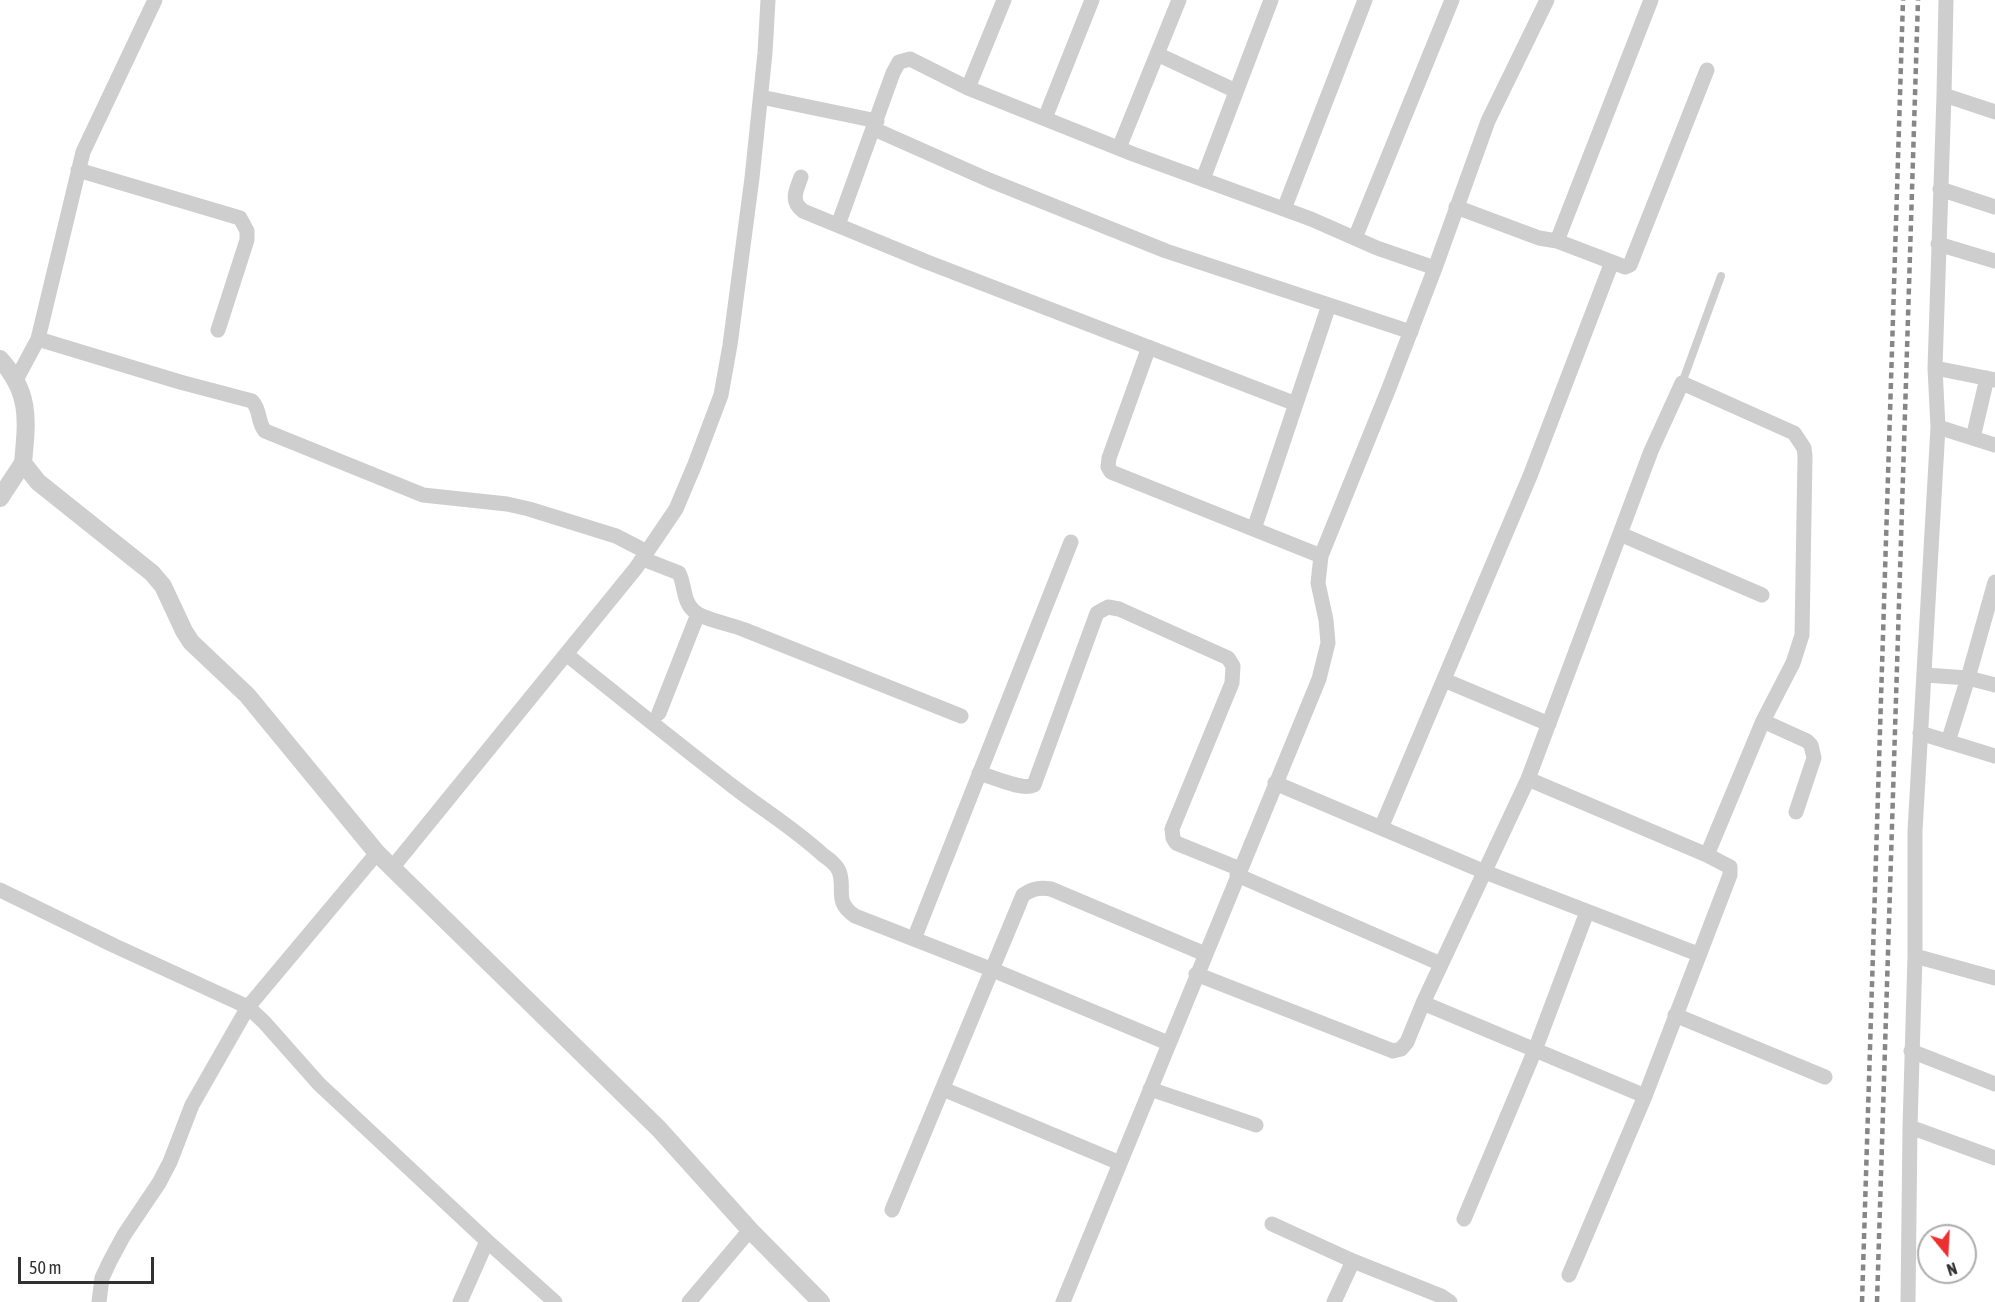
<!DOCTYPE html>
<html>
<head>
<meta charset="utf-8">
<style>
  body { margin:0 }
  #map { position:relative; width:1995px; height:1302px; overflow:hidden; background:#fff; font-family:"Asap Condensed",sans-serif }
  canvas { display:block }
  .north { position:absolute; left:1917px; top:1224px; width:60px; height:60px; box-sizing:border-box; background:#fff; border:2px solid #adadad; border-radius:50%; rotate:162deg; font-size:16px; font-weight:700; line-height:24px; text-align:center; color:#313131 }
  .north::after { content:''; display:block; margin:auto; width:21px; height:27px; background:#ed2f2f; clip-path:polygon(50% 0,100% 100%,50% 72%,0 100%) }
  .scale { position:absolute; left:18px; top:1257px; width:136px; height:27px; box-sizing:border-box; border:3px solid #313131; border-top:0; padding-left:8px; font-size:18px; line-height:21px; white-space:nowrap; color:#313131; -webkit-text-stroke:4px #fff; paint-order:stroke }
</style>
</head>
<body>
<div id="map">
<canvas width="1995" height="1302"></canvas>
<div class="north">N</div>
<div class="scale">50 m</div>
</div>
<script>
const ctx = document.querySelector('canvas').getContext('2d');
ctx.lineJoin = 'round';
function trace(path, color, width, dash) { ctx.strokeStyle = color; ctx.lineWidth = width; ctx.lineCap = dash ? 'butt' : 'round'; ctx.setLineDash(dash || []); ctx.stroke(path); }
trace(new Path2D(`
  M1682,383L1721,276`), '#cecece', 8);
trace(new Path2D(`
  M1157,54L1236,91
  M968,88L1004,0
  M1944,95L1946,0
  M761,97L877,121
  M1995,112L1944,95L1935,368L1995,380
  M1045,118L1092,0
  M874,129L989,180L1166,251L1411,332
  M1119,148L1179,0
  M78,170L240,218L247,231V240L218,330
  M801,177C796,191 790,201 803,211L927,262L1296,404
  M1203,179L1271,0
  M1940,189L1995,207
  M1284,209L1365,0
  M838,225L893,73L899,62L910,59L968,88L1133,154L1311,219L1377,248L1435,268
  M1355,238L1452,0
  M1557,241L1651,0
  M1938,244L1995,261
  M1612,262L1625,267L1630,265L1707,70
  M38,339L180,382L252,401C261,410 257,422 265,431L423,495L507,504L529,509L616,536L647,552
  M1149,347L1109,458L1108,467L1111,472L1321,556
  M16,380L38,339L83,152L155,0
  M1938,427L1995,445
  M1973,438L1987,378
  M1254,529L1329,305
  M1620,534L1762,595
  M643,559L679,573C685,585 683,602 694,611C704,620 731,624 745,630C817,659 889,688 961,716
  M1995,582L1968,678L1995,685
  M566,654C622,699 678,744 735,788C765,811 796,830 823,855C829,859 836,864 839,871C846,889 833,901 855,916L993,970L1168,1043
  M1925,675L1968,678L1948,742
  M1444,680L1549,724
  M659,713L698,614
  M1763,721L1807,741L1811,745L1814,758L1796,812
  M1920,733L1995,756
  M979,773C993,777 1023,791 1034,785L1097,613L1108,607L1119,609L1228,658L1233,666L1232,683L1172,829L1173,838L1176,843L1240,869
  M1275,783L1485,872L1698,954
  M1381,828L1530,476L1612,262L1557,241L1539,238L1456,207
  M392,868L636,568L676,509L695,464L721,395L730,345L752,178L765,53L768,0
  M1237,875L1441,964
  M0,890L115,946L248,1007L264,1022L319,1084L487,1241L555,1302
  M914,939L1071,542
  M1915,956L1995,978
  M1196,974L1393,1051L1401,1049L1407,1042L1423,1003L1645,1096L1730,875V867L1707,855L1528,779
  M1423,1003L1528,779L1651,451L1682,383L1794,433L1804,448L1805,456L1802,635L1793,663L1763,721L1707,855
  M1675,1015L1825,1077
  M1911,1051L1995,1084
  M943,1089L1120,1163
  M1150,1089L1256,1125
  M1910,1127L1995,1158
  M892,1210L1023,895C1032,889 1039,887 1051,889L1205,954
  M1464,1219L1535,1050L1587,912
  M1272,1224L1353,1261L1441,1296L1450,1302
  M1569,1275L1645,1096
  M99,1302L102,1278L110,1261L124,1235L159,1183L170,1162L192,1105L248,1007L377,853
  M460,1302L487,1241
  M689,1302L750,1230
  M1063,1302L1319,679L1328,643L1326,620L1318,583L1321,556L1389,388L1435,268L1488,121L1547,0
  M1334,1302L1353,1261
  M1908,1302L1910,1127L1915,956V831L1938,427L1935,368`), '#cecece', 15);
trace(new Path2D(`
  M0,359C31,393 27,420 23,463L38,482L152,573L163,586L184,631L191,642L247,695L377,853L659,1129L750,1230L821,1302
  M0,498L23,463`), '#cecece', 18);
trace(new Path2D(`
  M1862,1302L1903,0
  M1877,1302L1918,0`), '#868686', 4.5, [6, 4.5]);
</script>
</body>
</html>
